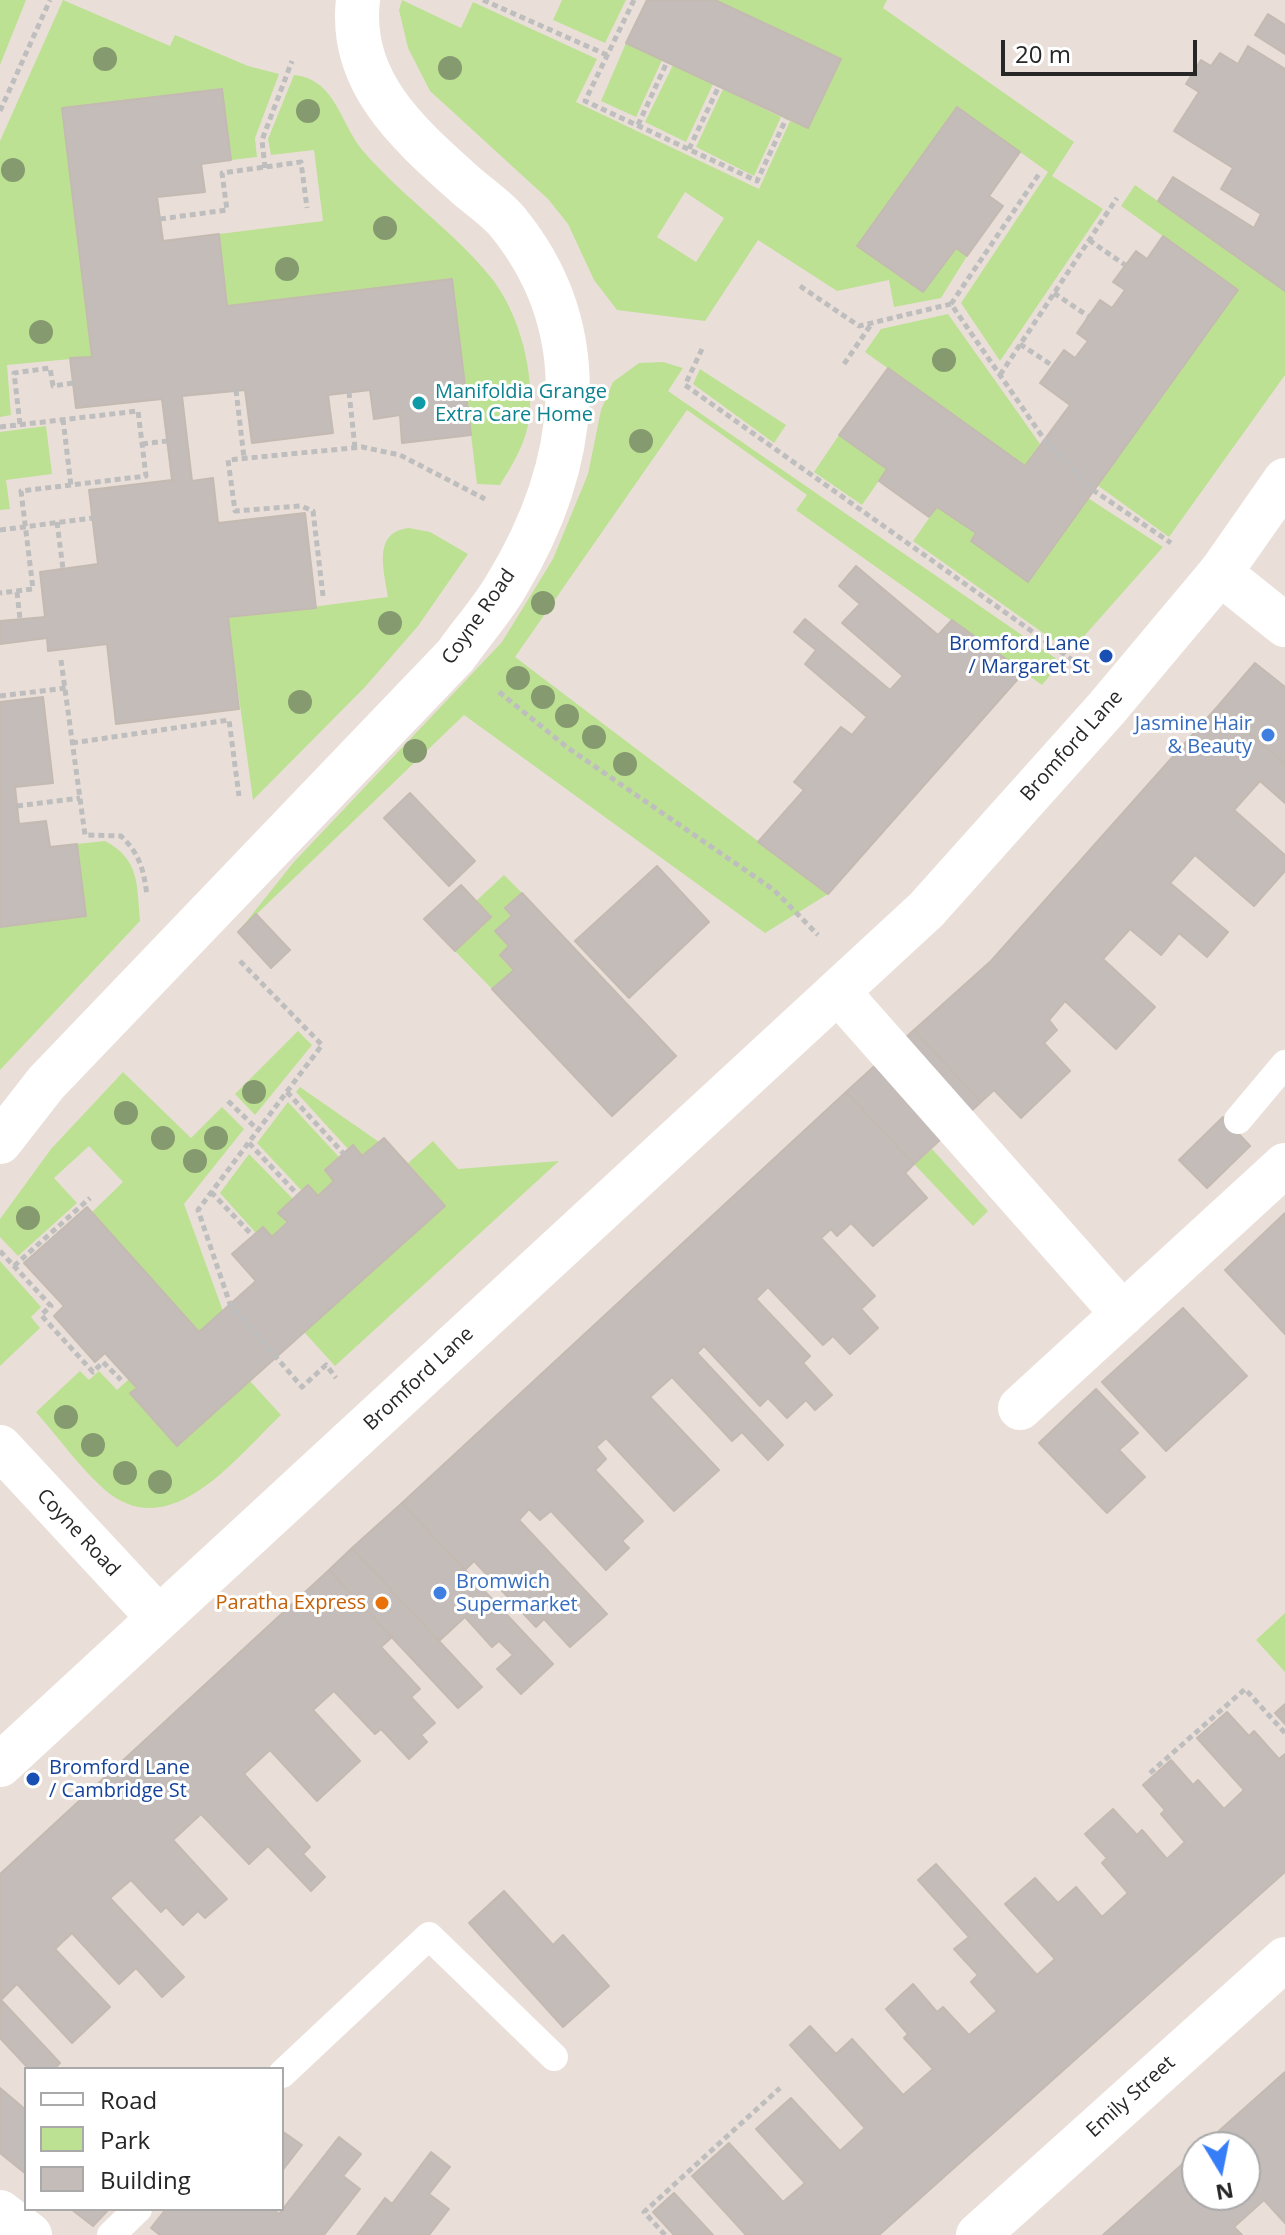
<!DOCTYPE html>
<html>
<head>
<meta charset="utf-8">
<style>
  body { margin:0 }
  #map { position:relative; width:1285px; height:2235px; overflow:hidden; background:#eadfd8; font-family:"Open Sans",sans-serif }
  canvas { display:block }
  .legend { position:absolute; left:24px; top:2067px; width:260px; height:144px; box-sizing:border-box; background:#fff; border:2px solid #a9a9a9; margin:0; padding:10px 14px; list-style:none; font-size:24px; color:#272727 }
  .legend li { display:flex; align-items:center; gap:16px; height:40px }
  .legend b { width:40px; border:2px solid #a9a9a9 }
  .north { position:absolute; left:1181px; top:2131px; width:80px; height:80px; box-sizing:border-box; background:#fff; border:2px solid #a9a9a9; border-radius:50%; rotate:170deg; font-size:22px; font-weight:700; line-height:32px; text-align:center; color:#272727 }
  .north::after { content:''; display:block; margin:auto; width:28px; height:36px; background:#367df8; clip-path:polygon(50% 0,100% 100%,50% 72%,0 100%) }
  .scale { position:absolute; left:1001px; top:40px; width:196px; height:36px; box-sizing:border-box; border:4px solid #272727; border-top:0; padding-left:10px; font-size:24px; line-height:28px; white-space:nowrap; color:#272727; -webkit-text-stroke:6px #fff; paint-order:stroke }
</style>
</head>
<body>
<div id="map">
<canvas width="1285" height="2235"></canvas>
<ul class="legend">
<li><b style="height:10px;background:#fff"></b>Road</li>
<li><b style="height:22px;background:#bce193"></b>Park</li>
<li><b style="height:22px;background:#c4bcb8"></b>Building</li>
</ul>
<div class="north">N</div>
<div class="scale">20 m</div>
</div>
<script>
const ctx = document.querySelector('canvas').getContext('2d');
ctx.lineJoin = 'round';
function paint(path, color) { ctx.fillStyle = color; ctx.fill(path, 'evenodd'); }
function trace(path, color, width, dash) { ctx.strokeStyle = color; ctx.lineWidth = width; ctx.lineCap = dash ? 'butt' : 'round'; ctx.setLineDash(dash || []); ctx.stroke(path); }
function drawText(font, color, halo, rows, align = 'center') {
  ctx.font = font + ' "Open Sans",sans-serif'; ctx.lineWidth = 6; ctx.setLineDash([]); ctx.textBaseline = 'middle'; ctx.strokeStyle = halo; ctx.fillStyle = color; for (const [text, x, y, turn = 0] of rows) {
    ctx.save(); ctx.translate(x, y); ctx.rotate((+turn || 0) * Math.PI / 180); ctx.textAlign = isNaN(turn) ? turn : align; if (halo) ctx.strokeText(text, 0, 0); ctx.fillText(text, 0, 0); ctx.restore();
  }
}
paint(new Path2D(`
  M0,0H26L0,65Z
  M63,0L170,46L175,35L248,66L279,74L255,138L257,157L231,160L222,89L62,108L92,357L7,365L11,415L0,417V141Z
  M402,0L461,28L473,2L597,59L576,102L759,189L790,121L808,128L841,59L715,0H887L883,8L1074,142L1052,176L1103,209L1000,361L961,303L1048,172L957,107L858,246L923,292L956,248L967,256L941,298L894,307L889,280L837,291L758,240L705,321L617,310L594,280L568,224L548,199L430,91L408,48L399,10ZM685,192L724,218L696,262L657,237Z
  M562,0H626L605,43L553,20Z
  M626,43L662,60L636,117L601,101Z
  M673,65L713,84L686,142L645,122Z
  M294,75C336,79 340,124 364,152C402,196 452,230 489,275C520,312 537,378 528,425C524,446 511,467 500,485L477,484L452,279L227,306L219,234L323,221L314,150L271,155L268,139Z
  M723,89L781,117L754,176L696,147Z
  M1135,185L1285,291V375L1169,537L1097,485L1238,290L1121,206Z
  M948,314L1040,444L1025,466L865,352L881,329Z
  M663,362L683,368L668,391L1061,662L1042,685L796,510L807,495L687,410L515,657L828,894L765,933L464,715L238,932L293,863L502,642L553,559L588,474L601,410L613,382L639,363Z
  M700,369L786,425L774,443L693,384Z
  M46,426L52,474L6,480L10,509L0,510V432Z
  M839,435L887,469L862,505L814,472Z
  M1088,498L1163,547L1070,652L913,541L937,507L976,533L971,541Z
  M409,528L430,532L468,554L418,626L365,687L253,800L228,618L388,597C384,570 372,532 409,528Z
  M105,841C140,859 137,886 140,921L0,1070V927L86,916L77,844Z
  M504,875L522,893L506,908L512,916L495,931L509,946L500,955L514,970L492,989L455,951L491,917L476,901Z
  M298,1031L312,1045L255,1115L235,1094Z
  M123,1072L191,1138L222,1107L244,1129L184,1204L223,1311L199,1332L92,1212L123,1182L89,1146L54,1178L77,1203L18,1256L0,1237V1219L51,1149Z
  M300,1087L379,1142L362,1156L353,1146L348,1149L296,1092Z
  M288,1102L340,1158L334,1181L318,1196L308,1186L302,1191L257,1143Z
  M433,1141L458,1169L559,1161L335,1366L304,1332L445,1206L408,1163Z
  M932,1149L988,1211L973,1226L914,1164Z
  M249,1154L293,1199L279,1213L288,1222L272,1237L263,1227L256,1233L220,1193Z
  M0,1261L41,1307L31,1317L40,1328L0,1366Z
  M80,1371L89,1380L99,1371L117,1390L129,1379L177,1445L250,1381L281,1415C236,1457 171,1546 105,1490C80,1468 58,1437 36,1412Z
  M1285,1613V1672L1256,1640Z`), '#bce193');
const building = new Path2D(`
  M647,0H715L841,59L808,128L626,43Z
  M1268,14L1285,25V54L1255,35Z
  M1248,46L1285,69V291L1158,201L1173,177L1254,228L1261,214L1221,189L1233,168L1174,131L1199,92L1186,84L1201,60L1211,66L1220,53L1238,64Z
  M222,89L231,160L201,164L205,192L157,197L163,241L219,234L227,306L452,279L471,435L402,443L400,415L374,419L370,390L328,395L333,433L252,443L245,390L182,396L192,481L213,478L218,523L305,513L316,608L228,617L239,709L116,724L107,644L48,651L47,638L0,644V621L45,617L40,572L98,564L89,490L172,480L162,399L76,408L70,358L92,357L62,108Z
  M957,107L1020,152L989,196L1003,206L967,256L956,248L923,292L857,246Z
  M1163,236L1238,290L1028,582L971,541L976,533L937,507L929,517L879,481L887,469L839,435L888,368L1025,466L1070,405L1040,383L1064,350L1075,358L1088,341L1077,333L1100,300L1112,308L1125,290L1113,282L1136,251L1147,259Z
  M856,566L938,635L952,620L1024,672L828,894L758,842L804,790L794,782L841,727L852,735L867,717L805,664L816,650L794,632L805,619L890,690L903,676L842,623L860,604L839,586Z
  M1255,663L1285,687V764L1218,706Z
  M43,697L53,783L15,787L19,824L46,821L50,847L77,844L86,916L0,927V702Z
  M1218,706L1285,764V803L1260,781L1234,810L1285,855V871L1254,906L1195,855L1170,883L1228,932L1207,957L1179,933L1161,955L1130,929L1103,959L1155,1007L1116,1049L1065,1001L1049,1020L1057,1030L1044,1043L1070,1071L1021,1118L994,1090L981,1102L914,1030L991,961Z
  M410,793L475,861L449,886L384,818Z
  M657,866L709,922L629,998L575,941Z
  M461,885L491,917L455,951L424,919Z
  M522,893L676,1056L612,1116L492,989L514,970L500,955L509,946L495,931L512,916L505,908Z
  M256,914L290,950L271,968L238,932Z
  M914,1030L981,1102L914,1164L846,1092Z
  M846,1092L914,1164L905,1173L927,1198L873,1246L851,1223L837,1236L831,1229L821,1238L875,1296L861,1309L878,1328L850,1354L833,1336L823,1345L768,1287L756,1299L810,1356L803,1363L832,1395L815,1410L806,1400L787,1418L768,1398L760,1406L704,1346L697,1353L783,1445L768,1460L742,1432L732,1441L672,1377L650,1397L719,1470L674,1511L606,1438L596,1447L606,1459L595,1470L643,1521L622,1541L629,1548L606,1570L551,1511L540,1520L529,1509L519,1520L607,1614L570,1647L544,1619L536,1627L474,1561L465,1570L402,1503Z
  M1223,1117L1250,1146L1207,1188L1179,1160Z
  M384,1138L445,1206L177,1446L130,1393L137,1388L105,1353L95,1362L54,1316L64,1306L24,1263L87,1207L199,1332L256,1281L232,1254L263,1227L272,1237L288,1222L278,1213L308,1185L318,1196L334,1181L325,1170L353,1145L362,1156Z
  M1285,1213V1334L1225,1270Z
  M1183,1308L1247,1376L1166,1451L1102,1382Z
  M1096,1389L1138,1433L1119,1450L1145,1477L1107,1513L1039,1443Z
  M402,1503L553,1664L521,1694L497,1669L513,1655L499,1641L492,1647L465,1617L439,1641L352,1548Z
  M352,1548L482,1687L458,1708L329,1570Z
  M329,1570L392,1637L381,1647L420,1689L411,1697L435,1723L421,1735L427,1742L409,1759L381,1729L375,1734L334,1691L313,1710L360,1761L317,1801L270,1750L244,1774L310,1847L303,1854L325,1877L311,1891L268,1846L249,1864L201,1814L173,1840L227,1899L205,1918L198,1911L183,1925L166,1907L161,1912L131,1880L110,1898L184,1977L162,1997L136,1968L119,1984L72,1933L55,1949L110,2007L72,2043L17,1984L1,2000L60,2063L54,2069H29L0,2038V1874Z
  M1285,1704V1724L1275,1713Z
  M1227,1712L1249,1736L1254,1731L1279,1759L1285,1754V1872L879,2235H746L692,2176L729,2143L783,2202L805,2183L756,2129L791,2098L840,2151L865,2128L790,2045L810,2026L836,2054L852,2039L903,2095L933,2069L904,2038L908,2034L886,2009L913,1984L937,2012L943,2007L969,2035L997,2011L971,1982L978,1975L954,1949L969,1937L918,1880L936,1864L1037,1975L1055,1959L1005,1904L1035,1878L1058,1903L1076,1887L1102,1917L1128,1893L1102,1863L1107,1858L1085,1834L1113,1809L1137,1835L1142,1830L1167,1859L1185,1842L1161,1814L1165,1810L1143,1785L1171,1760L1193,1785L1198,1780L1224,1809L1244,1790L1197,1738Z
  M504,1891L553,1945L563,1935L609,1986L563,2027L469,1923Z
  M1285,2072V2223L1264,2200L1234,2227L1242,2235H1103L1197,2151V2195H1245V2147H1201Z
  M0,2088L26,2110V2174L0,2153Z
  M282,2131L302,2145L282,2171Z
  M339,2137L361,2154L343,2176L360,2189L324,2235H160L151,2228L166,2209H273L279,2214Z
  M431,2152L450,2167L429,2194L449,2209L429,2235H357L385,2198L392,2204Z
  M674,2193L713,2235H674L653,2212Z
  M71,2209H109L93,2226Z`);
paint(building, '#c4bcb8');
trace(building, '#c4bab2', 2);
trace(new Path2D(`
  M483,0L607,55
  M634,0L585,101L757,181L786,119
  M0,111L50,0
  M638,125L667,62
  M689,149L719,86
  M265,168L262,140L292,61
  M160,219L227,210L222,173L301,162L307,208
  M1089,240L1125,265
  M800,286L859,326L951,304L1044,439L1093,490L1171,543
  M1054,293L1088,316
  M951,304L1039,174
  M1020,344L1053,366
  M702,349L685,385L1075,662
  M844,364L872,323
  M1000,375L1117,198
  M236,390L244,458
  M349,392L355,448
  M63,419L71,486
  M20,424L14,373L50,368L53,386L73,383
  M0,427L138,411L146,476L21,491L33,589L0,593
  M142,444L167,441
  M57,522L63,569
  M0,530L93,518
  M17,592L20,619
  M323,596L313,511L301,506L235,511L228,460L362,447L400,455L485,499
  M61,660L85,835L121,836C140,854 144,871 147,896
  M499,692L568,748L774,890L818,935
  M0,696L66,688
  M72,743L229,720L239,796
  M17,806L80,798
  M240,961L322,1045L198,1210L230,1304L302,1387L326,1365L336,1378
  M287,1092L344,1154
  M228,1101L258,1130
  M249,1143L298,1195
  M211,1192L253,1236
  M0,1251L51,1306L41,1315L93,1372L103,1362L121,1380
  M14,1266L90,1198
  M1150,1773L1245,1689L1285,1733
  M665,2235L644,2212L780,2088`), '#bebebe', 5, [6, 4]);
trace(new Path2D(`
  M1238,1120L1285,1064
  M282,2074L429,1936L554,2057
  M111,2235L138,2209`), '#fff', 28);
trace(new Path2D(`
  M1220,573L1285,625
  M839,993L1123,1314
  M0,1142L46,1083L456,655C472,632 492,610 506,586C577,469 599,332 506,220C495,208 481,198 469,188C412,137 348,84 358,0
  M1020,1408L1285,1165
  M0,1447L158,1617
  M0,2212L30,2235
  M978,2235L1285,1959`), '#fff', 44);
trace(new Path2D(`
  M0,1765L926,910L1106,709L1220,573L1285,480`), '#fff', 44);
ctx.fillStyle = '#869a6f';
for (const [x, y] of [
  [105,59],
  [450,68],
  [308,111],
  [13,170],
  [385,228],
  [287,269],
  [41,332],
  [944,360],
  [641,441],
  [543,603],
  [390,623],
  [518,678],
  [543,697],
  [300,702],
  [567,716],
  [594,737],
  [415,751],
  [625,764],
  [254,1092],
  [126,1113],
  [163,1138],
  [216,1138],
  [195,1161],
  [28,1218],
  [66,1417],
  [93,1445],
  [125,1473],
  [160,1482]
]) { ctx.beginPath(); ctx.arc(x, y, 12, 0, 2 * Math.PI); ctx.fill(); }
for (const [x, y, r, color] of [
  [419,403,8,"#0f9aa8"],
  [1106,656,8,"#1a4fb4"],
  [1268,735,8,"#3f7fe0"],
  [440,1593,8,"#3f7fe0"],
  [382,1603,8,"#e8710a"],
  [33,1779,8,"#1a4fb4"]
]) { const dot = new Path2D(); dot.arc(x, y, r, 0, 2 * Math.PI); ctx.fillStyle = color; ctx.fill(dot); trace(dot, '#fff', 3); }
drawText('20px', '#0d838f', '#fff', [
  ["Manifoldia Grange",435,392],
  ["Extra Care Home",435,415]
], 'left');
drawText('20px', '#272727', '#fff', [
  ["Coyne Road",479,617,-55],
  ["Bromford Lane",1072,746,-48],
  ["Bromford Lane",419,1379,-43],
  ["Coyne Road",78,1533,47],
  ["Emily Street",1131,2097,-42]
]);
drawText('20px', '#164399', '#fff', [
  ["Bromford Lane",1090,644],
  ["/ Margaret St",1090,667],
  ["Bromford Lane",49,1768,"left"],
  ["/ Cambridge St",49,1791,"left"]
], 'right');
drawText('20px', '#366cbe', '#fff', [
  ["Jasmine Hair",1252,724],
  ["& Beauty",1252,747],
  ["Bromwich",456,1582,"left"],
  ["Supermarket",456,1605,"left"]
], 'right');
drawText('20px', '#c56008', '#fff', [
  ["Paratha Express",366,1603]
], 'right');
</script>
</body>
</html>
